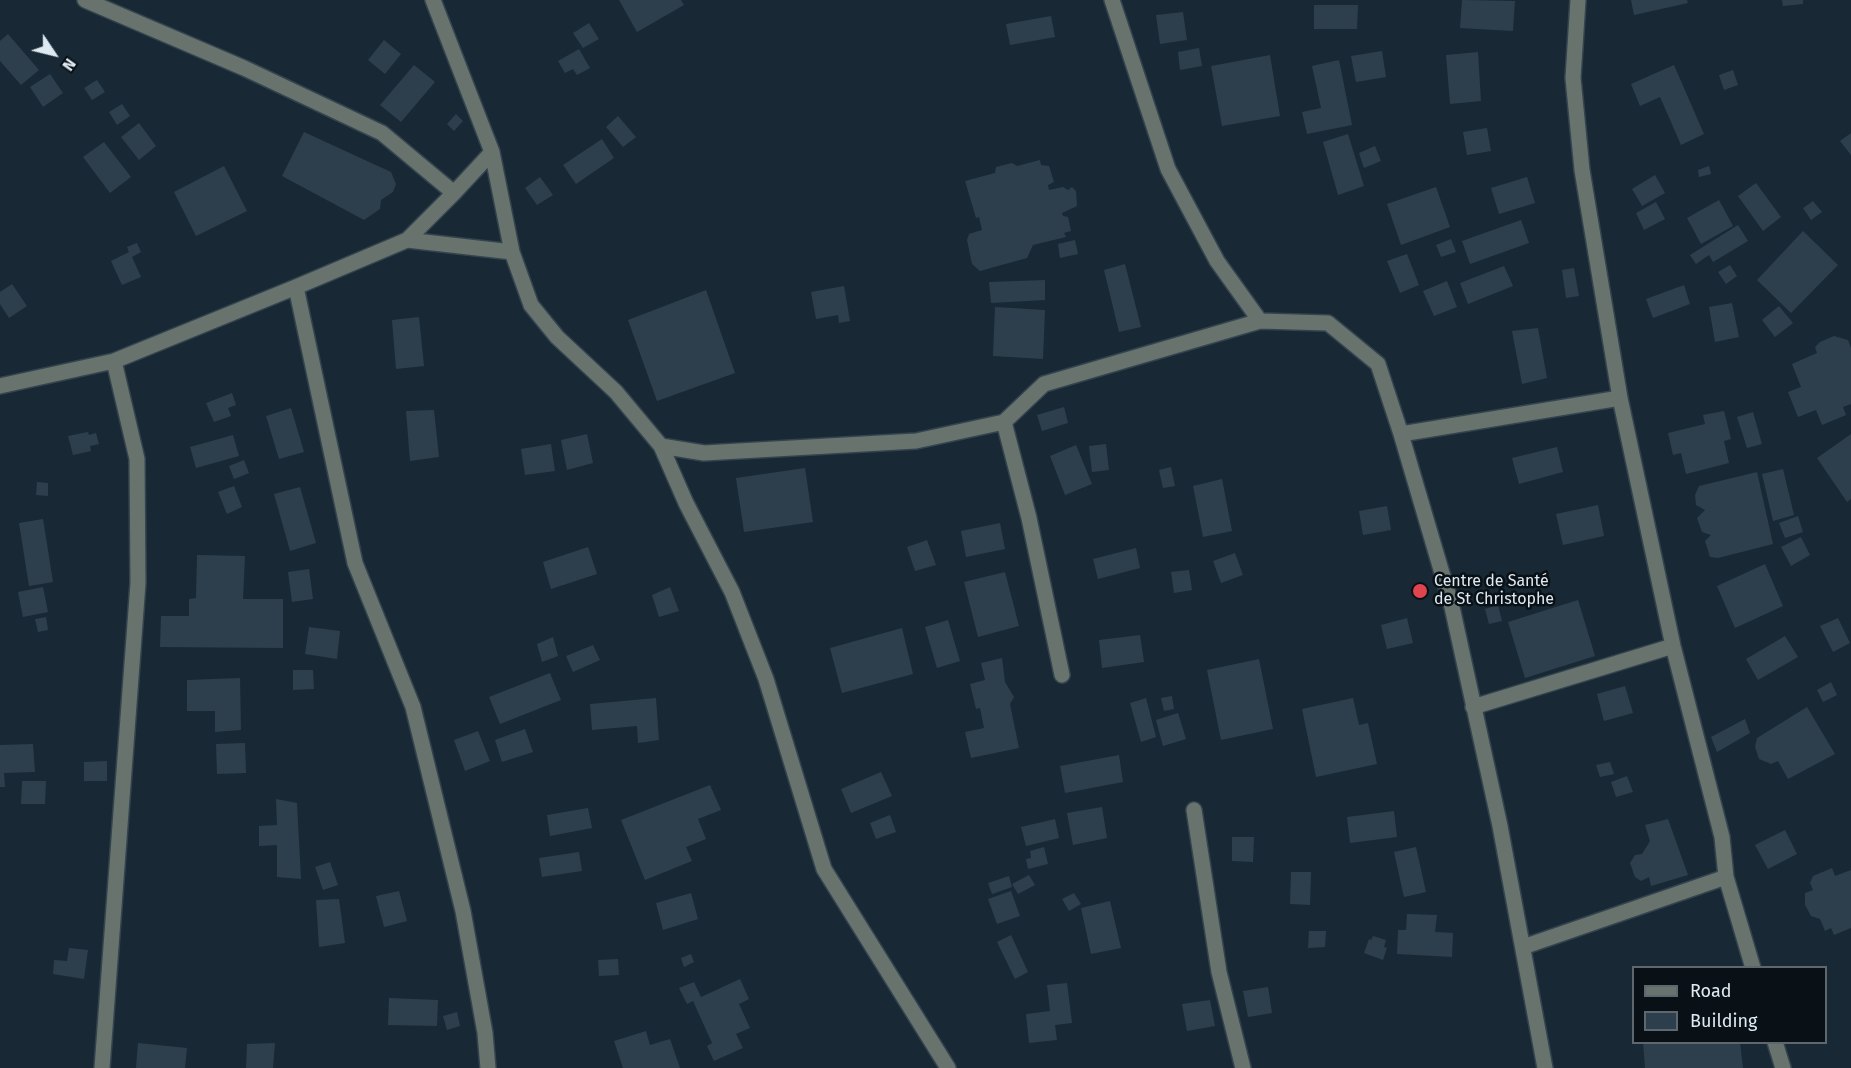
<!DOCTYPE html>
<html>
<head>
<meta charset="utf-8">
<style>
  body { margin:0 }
  #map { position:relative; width:1851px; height:1068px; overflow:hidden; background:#182935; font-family:"Fira Sans",sans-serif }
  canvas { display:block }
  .legend { position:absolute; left:1632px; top:966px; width:195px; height:78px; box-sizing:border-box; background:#091016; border:2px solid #5e676e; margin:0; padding:8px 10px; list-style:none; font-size:18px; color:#dee9f1 }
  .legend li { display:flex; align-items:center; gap:12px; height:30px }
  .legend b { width:30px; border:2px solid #5e676e }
  .north { position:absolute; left:24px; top:24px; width:60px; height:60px; -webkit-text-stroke:4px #091016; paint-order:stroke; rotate:125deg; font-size:16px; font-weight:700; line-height:24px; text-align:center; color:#dee9f1 }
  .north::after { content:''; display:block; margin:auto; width:21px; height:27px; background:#dee9f1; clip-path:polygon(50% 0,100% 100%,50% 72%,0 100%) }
</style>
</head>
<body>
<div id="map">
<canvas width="1851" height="1068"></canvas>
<ul class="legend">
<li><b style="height:8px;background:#68736e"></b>Road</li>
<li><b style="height:16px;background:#2d3f4d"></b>Building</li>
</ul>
<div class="north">N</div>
</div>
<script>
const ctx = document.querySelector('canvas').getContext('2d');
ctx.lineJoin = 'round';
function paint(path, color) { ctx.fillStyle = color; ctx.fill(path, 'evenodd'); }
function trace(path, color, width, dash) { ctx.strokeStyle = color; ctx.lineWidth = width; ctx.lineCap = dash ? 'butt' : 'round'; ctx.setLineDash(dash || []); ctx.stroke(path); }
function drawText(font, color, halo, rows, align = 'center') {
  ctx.font = font + ' "Fira Sans",sans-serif'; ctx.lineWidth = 5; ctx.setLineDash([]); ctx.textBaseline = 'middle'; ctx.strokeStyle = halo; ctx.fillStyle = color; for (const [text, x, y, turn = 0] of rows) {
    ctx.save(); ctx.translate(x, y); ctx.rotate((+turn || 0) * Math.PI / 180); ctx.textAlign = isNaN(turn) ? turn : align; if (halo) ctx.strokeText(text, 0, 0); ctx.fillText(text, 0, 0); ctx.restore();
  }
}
paint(new Path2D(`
  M619,0H681L684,5L637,32Z
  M1462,0L1515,1L1513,31L1460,28Z
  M1631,0H1687L1688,3L1634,15Z
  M1782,0H1803V4L1783,6Z
  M1314,5H1358L1357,29H1314Z
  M1183,12L1187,40L1160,44L1156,15Z
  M1051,16L1055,37L1010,45L1006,24Z
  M589,23L599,39L583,48L573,33Z
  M8,34L39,70L21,85L0,61V41Z
  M384,40L401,54L385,74L368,60Z
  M1199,48L1202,66L1180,70L1178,52Z
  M579,49L590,68L577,75L573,69L565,73L558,61Z
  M1382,51L1386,77L1356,82L1351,56Z
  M1478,52L1481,101L1450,104L1446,55Z
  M1270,55L1280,116L1222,126L1211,66Z
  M1339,60L1352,125L1307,134L1302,112L1321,108L1312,66Z
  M414,65L435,82L401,122L380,105Z
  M1674,65L1704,134L1681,145L1660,97L1640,106L1631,84Z
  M1733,70L1738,85L1724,90L1719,75Z
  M50,74L63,93L43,107L30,87Z
  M97,80L105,92L92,100L84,88Z
  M122,104L130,116L117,125L109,112Z
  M456,114L463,121L454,131L447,124Z
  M618,116L636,137L623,147L606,127Z
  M139,123L156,146L139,160L121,137Z
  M1487,128L1491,151L1467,155L1463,132Z
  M304,132L391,172L396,184L393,192L381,200L380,209L364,220L282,176Z
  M1851,133V155L1840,141Z
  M1348,134L1364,186L1338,195L1323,142Z
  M602,139L614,158L576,184L563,165Z
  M104,142L131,177L110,193L83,157Z
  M1375,146L1381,161L1364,168L1359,153Z
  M1040,160L1041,165L1049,166L1054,182L1048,185L1049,190L1063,187L1068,190L1072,187L1076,191L1077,206L1062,213L1063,216L1068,217L1071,231L1064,233L1066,237L1033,245L1027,258L980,271L972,264L967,240L969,234L982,230L979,217L976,218L965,181L995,173L996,167L1012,163L1017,166Z
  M224,166L247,211L196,236L174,192Z
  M1709,166L1711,174L1699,177L1698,170Z
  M1655,175L1665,193L1642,206L1632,189Z
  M540,177L553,195L537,205L525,188Z
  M1527,177L1535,203L1499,214L1491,188Z
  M1756,183L1781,217L1763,231L1738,196Z
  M1436,187L1450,227L1401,245L1387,204Z
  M1719,200L1733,226L1701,244L1687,218Z
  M1813,201L1822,212L1811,220L1803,208Z
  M1656,202L1665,219L1644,230L1636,213Z
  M1521,220L1529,243L1470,264L1462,241Z
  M1738,225L1748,241L1713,262L1709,255L1696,264L1690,255Z
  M1803,231L1838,265L1791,313L1757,280Z
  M1451,239L1456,252L1441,257L1436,245Z
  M1075,240L1078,254L1060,258L1058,244Z
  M137,243L141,252L132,257L141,277L122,285L111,261L129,252L127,247Z
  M1407,254L1419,285L1400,293L1387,261Z
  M1125,264L1141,327L1119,332L1104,270Z
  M1730,265L1737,276L1726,284L1718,272Z
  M1504,266L1513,286L1468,304L1460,283Z
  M1574,268L1579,296L1566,298L1562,270Z
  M1045,280V300L991,303L989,282Z
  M1447,281L1457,307L1434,316L1423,291Z
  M12,284L27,306L9,318L0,304V292Z
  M1684,285L1690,304L1653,318L1646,299Z
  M844,286L850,321L839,323L838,315L816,319L811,292Z
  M706,290L735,373L657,401L628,320Z
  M1732,303L1739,337L1715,342L1709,307Z
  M1779,306L1793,323L1775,337L1762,320Z
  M995,307L1045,310L1043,359L993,356Z
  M419,317L424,366L396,369L392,320Z
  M1538,328L1547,378L1522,384L1512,331Z
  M1834,336L1848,340L1851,348V404L1843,407L1846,415L1822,425L1816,410L1798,417L1788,392L1801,387L1792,364L1817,353L1815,347L1820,342Z
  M232,393L236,405L228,408L231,416L214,422L206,403Z
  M1064,407L1068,423L1042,431L1037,415Z
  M291,408L304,452L279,459L266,416Z
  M434,410L439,457L410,461L406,411Z
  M1724,411L1731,439L1724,441L1729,463L1686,474L1681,453L1673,455L1668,433L1705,424L1703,415Z
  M1753,412L1762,444L1747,448L1737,417Z
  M88,432L89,435L96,433L99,444L90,446L91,451L73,455L68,436Z
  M587,434L593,463L567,470L561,440Z
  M1851,434V499L1847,502L1817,458Z
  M233,435L239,456L196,468L190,447Z
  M551,444L555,471L525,475L521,449Z
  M1106,444L1109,470L1092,472L1089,446Z
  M1076,445L1092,484L1065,495L1050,456Z
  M1557,447L1563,472L1519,484L1512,458Z
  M244,460L249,473L234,479L229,466Z
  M1171,467L1175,486L1163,488L1159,470Z
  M805,468L813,522L744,532L736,478Z
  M1783,469L1794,515L1773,521L1762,474Z
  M1757,472L1773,544L1718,558L1710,557L1705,541L1711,535L1702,532L1697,518L1705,510L1696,505L1695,495L1699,486Z
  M1222,479L1232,531L1203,537L1193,486Z
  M37,482L48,483V496L36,495Z
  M234,486L242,507L227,514L218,492Z
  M300,487L316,543L290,551L274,494Z
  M1598,505L1604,536L1563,545L1556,514Z
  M1387,506L1391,530L1363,535L1359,511Z
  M1798,516L1803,532L1785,538L1779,523Z
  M43,519L53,582L29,586L19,523Z
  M1000,523L1005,549L966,557L961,531Z
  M1801,537L1810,555L1791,566L1781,547Z
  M927,540L936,565L915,571L907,547Z
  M588,547L597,574L551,589L543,562Z
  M1136,548L1140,568L1098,579L1093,559Z
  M1235,553L1243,575L1221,583L1213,561Z
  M197,555L245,556L243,599H283V648L160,647L161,616H189V599L196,598Z
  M1765,564L1783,606L1735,628L1717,586Z
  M309,569L313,599L292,602L288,572Z
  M1189,570L1192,590L1174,593L1171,572Z
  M1005,572L1019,626L978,637L964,582Z
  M43,587L48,612L23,617L18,592Z
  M670,587L679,611L659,617L652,595Z
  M1578,600L1595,656L1525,678L1508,622Z
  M1498,605L1502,621L1489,624L1485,609Z
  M46,617L48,630L38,632L35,619Z
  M1407,618L1413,643L1387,649L1381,625Z
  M1838,618L1850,643L1833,652L1820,626Z
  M948,620L960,661L937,668L925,627Z
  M309,627L340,631L337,659L305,654Z
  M902,628L913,674L842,693L830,648Z
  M1140,635L1144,662L1102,668L1099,640Z
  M1785,636L1798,657L1758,680L1746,659Z
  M553,637L558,656L542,662L537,644Z
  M593,645L600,660L573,672L566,656Z
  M1002,658L1005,682L1014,697L1010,704L1019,748L971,758L965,732L984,728L980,708L976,709L970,684L985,680L981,663Z
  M1259,659L1273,729L1221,740L1207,670Z
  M293,670H313L314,689L293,690Z
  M550,673L561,700L500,724L489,697Z
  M240,678L241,730L215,732V711H187V680Z
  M1831,682L1837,695L1823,702L1817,690Z
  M1625,686L1633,713L1604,721L1597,694Z
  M1172,696L1174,709L1164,711L1161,698Z
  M656,698L659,740L638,743L637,726L592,730L590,704Z
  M1146,698L1156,737L1141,742L1130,703Z
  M1353,698L1359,725L1368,723L1377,764L1316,777L1302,709Z
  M1807,707L1835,754L1788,779L1778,761L1771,764L1759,759L1755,747L1757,738Z
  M1178,713L1186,739L1163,746L1156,720Z
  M1745,719L1750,733L1717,752L1711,737Z
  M525,729L533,752L502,762L495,740Z
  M478,731L490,761L465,771L454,740Z
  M245,743L246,773L217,774L216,744Z
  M33,744L35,772L4,773L5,787H0V745Z
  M1119,755L1123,782L1065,793L1060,766Z
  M107,761V781H84V762Z
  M1610,762L1614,774L1600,777L1596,765Z
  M881,772L892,796L851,813L841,789Z
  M1627,776L1633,792L1616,797L1611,782Z
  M22,781H46L45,804H21Z
  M710,785L721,810L698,819L706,839L686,847L692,861L645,880L621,820Z
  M276,799L297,803L301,879L277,877V845L259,846V826L277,825Z
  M1102,807L1107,838L1073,845L1067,813Z
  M588,808L592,828L550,836L547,815Z
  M1394,811L1397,837L1350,843L1347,817Z
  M890,815L896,832L876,839L870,823Z
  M1055,819L1059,838L1026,846L1021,827Z
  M1668,819L1688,875L1651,886L1649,877L1641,881L1635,877L1630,863L1635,855L1642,854L1650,841L1645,825Z
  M1785,830L1797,854L1768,869L1755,845Z
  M1232,837H1254L1253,862L1232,861Z
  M1044,847L1048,864L1028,869L1026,859L1031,858L1030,851Z
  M1416,847L1426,892L1404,897L1394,852Z
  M579,852L582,871L542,877L539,858Z
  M330,862L338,885L323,890L315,867Z
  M1832,868L1835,876L1851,870V928L1834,935L1831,928L1825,931L1820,919L1811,916L1805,905V893L1813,890L1810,883L1813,876Z
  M1291,872H1311L1310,905L1290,904Z
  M1029,875L1035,885L1018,894L1012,884Z
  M1009,876L1012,887L992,894L988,883Z
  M399,891L407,921L384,927L376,896Z
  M1011,891L1020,916L997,924L988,899Z
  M691,893L698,919L663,930L656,903Z
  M1074,893L1081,904L1069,911L1062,899Z
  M339,899L345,943L319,947L316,900Z
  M1110,901L1121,948L1091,954L1081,908Z
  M1407,914L1437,915L1435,932L1453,933L1452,957L1397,954L1398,930H1406Z
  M1309,931H1326L1325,947L1308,948Z
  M1011,935L1028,972L1015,979L997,942Z
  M1373,936L1386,940L1384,947L1387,948L1383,960L1364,953L1369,939L1371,940Z
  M69,948L88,950L84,979L53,974L54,960L67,961Z
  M691,954L694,962L684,967L681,958Z
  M618,959L619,975L599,976L598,960Z
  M740,979L749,999L739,1004L750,1028L736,1034L743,1048L714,1061L707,1046L712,1043L693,1001L687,1004L679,988L694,982L701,997Z
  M1067,983L1072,1023L1055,1025L1057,1040L1029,1043L1026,1014L1050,1011L1047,985Z
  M1268,987L1272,1013L1248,1017L1243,991Z
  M389,998L438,1000L437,1026L388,1025Z
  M1210,1000L1215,1026L1187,1031L1182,1004Z
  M457,1012L460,1026L447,1030L443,1016Z
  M646,1031L650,1045L670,1039L680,1068H623L614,1041Z
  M1643,1042H1740L1743,1068H1645Z
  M138,1043L187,1048L185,1068H136Z
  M275,1043L273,1068H246L247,1044Z`), '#2d3f4d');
const minor = new Path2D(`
  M85,0L244,68L382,133L454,193L407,240
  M433,0L492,152L512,252L531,305L557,337L616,392L661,446L686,503L732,592L766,679L824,869L948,1068
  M1112,0L1168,169L1217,261L1260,321
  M1578,0L1573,78L1582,170L1620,398L1673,646L1722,837L1726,877L1753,968
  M454,193L492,152
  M296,287L355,563L413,707L463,911L485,1033L488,1068
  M0,386L114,361L296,287L407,240L512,252
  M1004,422L1029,518L1062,675
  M1401,434L1620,398
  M661,446L704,453L916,441L1004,422L1044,384L1260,321L1328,323L1378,364L1401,434L1452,607L1500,826L1545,1068
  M1473,707L1673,646
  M1194,810L1219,972L1243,1068
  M1523,947L1726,877
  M1775,1042L1783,1068
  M102,1068L138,583L137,459L114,361`);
trace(minor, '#34444f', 18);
trace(minor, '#68736e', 15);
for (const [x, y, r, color] of [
  [1420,591,8,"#e0444e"]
]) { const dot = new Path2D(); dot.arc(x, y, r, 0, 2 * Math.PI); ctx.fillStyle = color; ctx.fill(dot); trace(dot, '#091016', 2); }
drawText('16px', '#dee9f1', '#091016', [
  ["Centre de Santé",1434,582],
  ["de St Christophe",1434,600]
], 'left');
</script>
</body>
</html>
